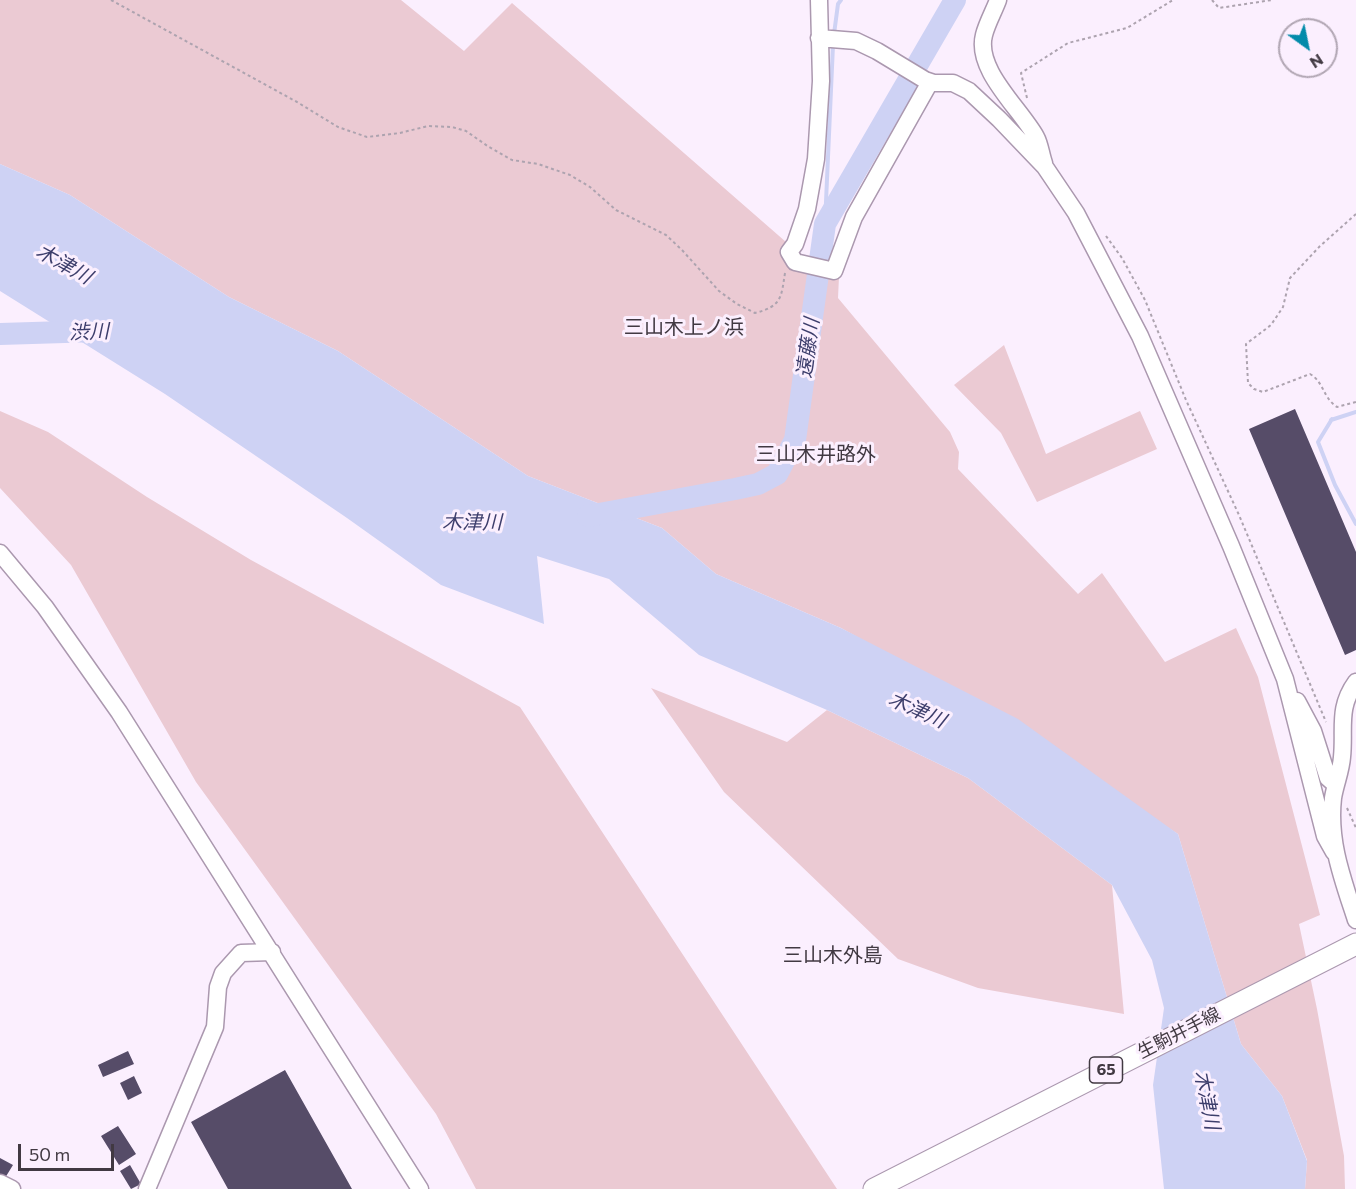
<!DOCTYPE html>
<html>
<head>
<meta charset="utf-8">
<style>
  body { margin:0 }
  #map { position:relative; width:1356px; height:1189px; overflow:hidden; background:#fbeffe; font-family:Commissioner,sans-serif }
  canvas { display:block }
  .north { position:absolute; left:1278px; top:18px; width:60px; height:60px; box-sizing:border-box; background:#fbeffe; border:2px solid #b1a6b3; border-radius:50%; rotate:147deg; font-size:16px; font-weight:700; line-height:24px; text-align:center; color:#413942 }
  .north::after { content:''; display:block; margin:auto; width:21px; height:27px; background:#038baa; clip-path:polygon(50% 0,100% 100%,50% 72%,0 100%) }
  .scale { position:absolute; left:18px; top:1144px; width:96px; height:27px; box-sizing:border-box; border:3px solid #413942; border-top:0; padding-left:8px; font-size:18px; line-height:21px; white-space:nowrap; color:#413942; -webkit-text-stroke:4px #fbeffe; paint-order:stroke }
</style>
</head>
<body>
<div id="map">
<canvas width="1356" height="1189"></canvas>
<div class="north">N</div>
<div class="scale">50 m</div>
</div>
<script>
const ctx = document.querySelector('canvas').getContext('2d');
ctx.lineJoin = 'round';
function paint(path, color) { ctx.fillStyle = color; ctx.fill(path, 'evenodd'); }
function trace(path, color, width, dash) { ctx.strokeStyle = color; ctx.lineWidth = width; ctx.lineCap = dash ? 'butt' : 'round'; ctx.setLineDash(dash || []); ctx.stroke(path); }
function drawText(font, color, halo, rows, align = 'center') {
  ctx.font = font + ' Commissioner,"Noto Sans JP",sans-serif'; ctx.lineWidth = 6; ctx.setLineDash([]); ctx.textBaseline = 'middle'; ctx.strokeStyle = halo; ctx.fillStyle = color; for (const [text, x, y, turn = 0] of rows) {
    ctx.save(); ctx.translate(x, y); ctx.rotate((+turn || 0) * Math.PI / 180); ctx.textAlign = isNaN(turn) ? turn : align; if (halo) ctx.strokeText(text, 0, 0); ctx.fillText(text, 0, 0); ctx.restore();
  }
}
paint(new Path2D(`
  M0,0H401L464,51L512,3L786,242L782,251L793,270L839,277L838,298L950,432L959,452L958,469L1078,594L1102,573L1165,662L1236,628L1258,677L1320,915L1299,924L1317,1009L1344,1156L1345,1189H1305L1307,1160L1282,1096L1241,1044L1178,834L899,660L841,628L716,574L662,528L528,476L338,351L229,297L70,195L0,164Z
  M1004,345L1046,454L1140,411L1157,449L1037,502L1001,433L954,385Z
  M0,411L48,432L147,497L251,560L520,707L837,1189H476L436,1114L196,782L71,565L0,488Z
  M651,688L787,742L827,710L968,778L1112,885L1124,1014L978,988L898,959L724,792Z`), '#ebcad3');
paint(new Path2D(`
  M0,164L70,195L229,297L338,351L528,476L662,528L716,574L841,628L1018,719L1178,834L1241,1044L1282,1096L1307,1161L1305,1189H1164L1153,1085L1164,1008L1152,960L1112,885L968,778L827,710L699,655L609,579L537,556L544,624L441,585L347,518L165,394L0,291Z`), '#ced2f4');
trace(new Path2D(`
  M834,34L838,4L841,0
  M825,224L833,45
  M1332,419L1318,442L1335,485L1356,524
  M1331,420L1356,412`), '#ced2f4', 4);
trace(new Path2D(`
  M0,334L97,331
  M588,516L735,489L758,484L777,474L795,440L825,224L955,0`), '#ced2f4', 22);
paint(new Path2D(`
  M1295,409L1356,552V650L1345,655L1249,429Z
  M128,1051L134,1064L103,1077L98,1065Z
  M285,1070L352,1189H228L191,1122Z
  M134,1076L142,1093L128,1100L120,1083Z
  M118,1126L136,1154L119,1165L101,1136Z
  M0,1158L13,1165L5,1178L0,1175Z
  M130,1165L141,1184L131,1189L120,1171Z`), '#564c68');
const minor = new Path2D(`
  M819,0L821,81L816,159L807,209L795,244L789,252L795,262L834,271L854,217L930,82
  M998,0C994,11 987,23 984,35C975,70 1020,108 1036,137C1040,144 1041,155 1044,163
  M819,38L856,41L877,51L925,80L934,83H953L969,91L999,119L1045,167L1076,213L1140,336L1231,546L1285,679L1325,836L1334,852
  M0,553L45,607L119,712L420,1189
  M1356,682C1337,708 1345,729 1342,757C1341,771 1335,785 1333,798C1328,842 1343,880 1356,920
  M1297,701L1313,731L1328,778L1336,785
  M0,1183L12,1189
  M147,1189L215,1027L218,987L223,973L241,953L272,952`);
const major = new Path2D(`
  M874,1189L1356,944`);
trace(minor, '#ab98af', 19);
trace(major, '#ab98af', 23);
trace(new Path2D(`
  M111,0L297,102L338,127L367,137L400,133L428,126L452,127L466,131L489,147L512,160L538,164L570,175L590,187L616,210L666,235L682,250L719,291L737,304L755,313C782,306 781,298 785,273
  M1212,0L1219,8L1272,0
  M1027,98L1021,73L1068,43L1127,28L1173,0
  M1356,214L1320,246L1290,278L1283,307L1271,325L1246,344L1248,383L1254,389L1263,392L1310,374C1324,382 1323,398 1337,407L1356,402
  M1106,236L1122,258L1145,300L1186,400L1239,515L1326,722
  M1347,808L1356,828`), '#ada3af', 2, [3, 3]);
trace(minor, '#fff', 16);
trace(major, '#fff', 21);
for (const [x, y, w] of [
  [1106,1070,33]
]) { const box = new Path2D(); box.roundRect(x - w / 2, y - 13, w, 26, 4.5); ctx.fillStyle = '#fbeffe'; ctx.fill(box); trace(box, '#413942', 1.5); }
drawText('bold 16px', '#413942', null, [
  ["65",1106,1070]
]);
drawText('18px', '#413942', '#fbeffe', [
  ["生駒井手線",1179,1033,-27]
]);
drawText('italic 20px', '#3d3e6c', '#fbeffe', [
  ["木津川",64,264,29],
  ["渋川",89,332,-2],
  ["遠藤川",808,348,-82],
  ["木津川",472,522],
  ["木津川",917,710,24],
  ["木津川",1207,1100,79]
]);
drawText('20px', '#413942', '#fbeffe', [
  ["三山木上ノ浜",684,327],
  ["三山木井路外",816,454],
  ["三山木外島",833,955]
]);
</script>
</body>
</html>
